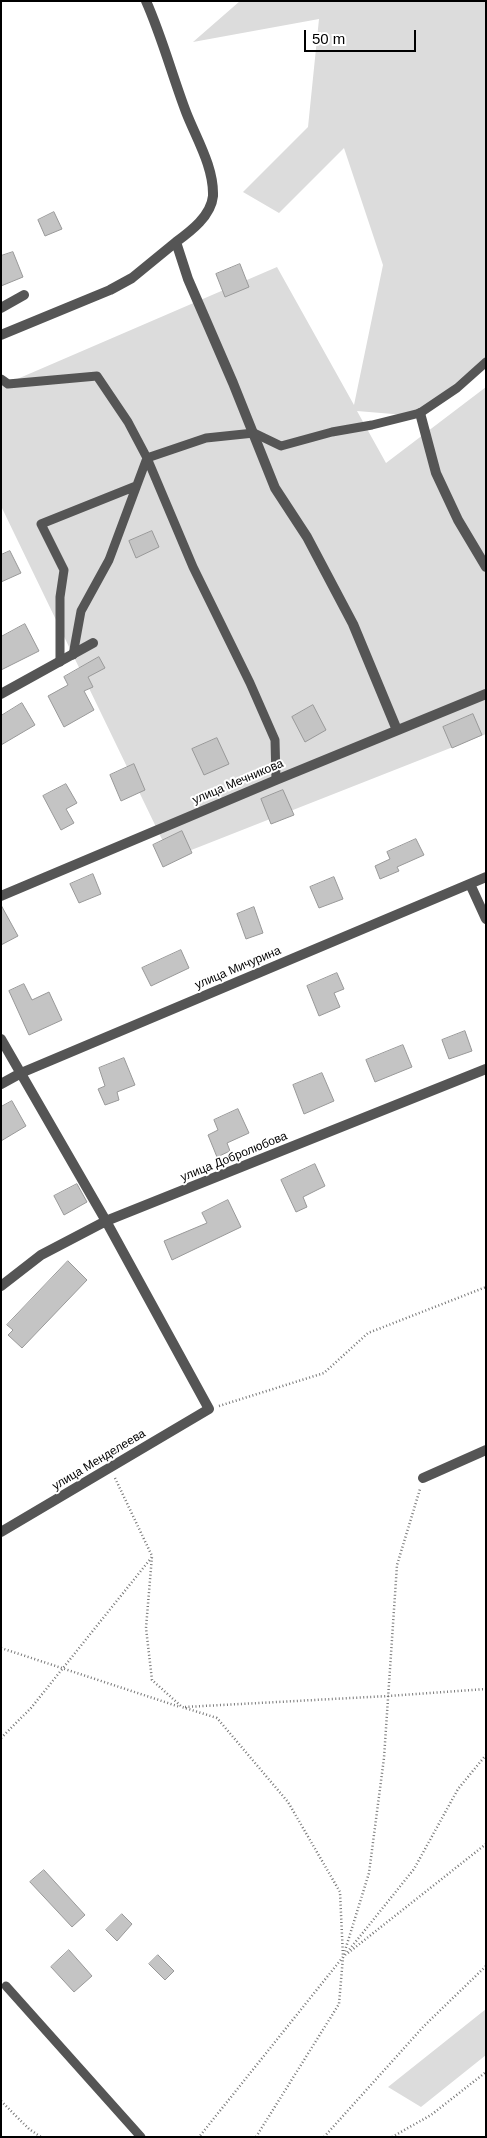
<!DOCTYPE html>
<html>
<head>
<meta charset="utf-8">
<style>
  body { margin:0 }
  #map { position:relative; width:487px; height:2138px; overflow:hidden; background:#fff; font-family:Helvetica,sans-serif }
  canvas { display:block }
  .frame { position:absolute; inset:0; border:2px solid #000; pointer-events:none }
  .scale { position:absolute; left:304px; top:30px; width:112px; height:22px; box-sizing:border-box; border:2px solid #000; border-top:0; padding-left:6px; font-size:15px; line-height:18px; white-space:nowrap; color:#000; -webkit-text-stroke:4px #fff; paint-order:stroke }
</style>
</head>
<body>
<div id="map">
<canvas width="487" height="2138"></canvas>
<div class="frame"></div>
<div class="scale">50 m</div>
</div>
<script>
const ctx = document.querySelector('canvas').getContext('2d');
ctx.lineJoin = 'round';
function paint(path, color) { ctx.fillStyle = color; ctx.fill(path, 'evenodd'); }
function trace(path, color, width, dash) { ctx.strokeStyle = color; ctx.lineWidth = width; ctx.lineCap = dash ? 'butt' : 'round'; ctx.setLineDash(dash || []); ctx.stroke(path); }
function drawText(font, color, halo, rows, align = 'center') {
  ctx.font = font + ' Helvetica,sans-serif'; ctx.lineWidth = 4; ctx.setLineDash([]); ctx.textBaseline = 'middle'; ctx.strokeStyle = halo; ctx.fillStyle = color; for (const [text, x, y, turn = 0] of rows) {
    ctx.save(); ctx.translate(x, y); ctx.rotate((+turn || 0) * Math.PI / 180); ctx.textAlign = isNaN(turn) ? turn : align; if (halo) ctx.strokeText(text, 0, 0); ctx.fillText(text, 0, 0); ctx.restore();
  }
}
paint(new Path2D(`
  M240,1H486V357L417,416L357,411L386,463L486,387V734L171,858L1,506V386L277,267L354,405L383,265L344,148L279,213L243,192L308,127L319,19L193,42Z
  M486,2009V2055L421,2107L388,2087Z`), '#dcdcdc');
const building = new Path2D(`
  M54,212L62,229L45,236L38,220Z
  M13,252L23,277L1,286V256Z
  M240,264L249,287L225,297L216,274Z
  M152,531L159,547L136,558L129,541Z
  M10,551L21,573L1,582V555Z
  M25,624L39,651L1,670V637Z
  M99,657L105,668L88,677L93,687L84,691L94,710L64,727L48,696L68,685L64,677Z
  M22,703L35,725L1,745V716Z
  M313,705L326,730L305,742L292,717Z
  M473,714L482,735L452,748L443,727Z
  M217,738L229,764L204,775L192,749Z
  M134,764L145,790L121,801L110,775Z
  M66,784L77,803L66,809L74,823L61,830L43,796Z
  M283,790L294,815L271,824L261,799Z
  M182,831L192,853L163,867L153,845Z
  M416,839L424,855L397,867L399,871L380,879L375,866L390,859L387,852Z
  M93,874L101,894L79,903L70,884Z
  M334,877L343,899L319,908L310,887Z
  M1,905L18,936L1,945Z
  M254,907L263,933L246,939L237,914Z
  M181,950L189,968L151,986L142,968Z
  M337,973L344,989L334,993L340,1007L319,1016L307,986Z
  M24,984L32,1000L49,992L62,1020L29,1035L9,991Z
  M465,1031L472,1051L449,1059L442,1040Z
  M403,1045L412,1067L375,1082L366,1060Z
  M124,1058L135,1085L117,1092L119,1100L105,1105L98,1089L105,1086L99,1068Z
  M322,1073L334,1101L304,1114L293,1085Z
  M12,1101L26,1126L1,1141V1107Z
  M238,1109L249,1133L227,1143L230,1151L217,1157L208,1135L218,1130L214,1120Z
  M315,1164L325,1186L303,1197L307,1207L296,1212L281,1180Z
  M77,1184L87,1202L64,1215L54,1196Z
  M228,1200L241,1227L172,1260L164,1241L207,1223L202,1213Z
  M68,1261L87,1280L22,1348L8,1335L13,1330L7,1325Z
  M44,1870L85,1915L72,1927L30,1882Z
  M122,1914L132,1924L117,1941L106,1930Z
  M69,1950L92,1976L74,1992L51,1967Z
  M158,1955L174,1971L165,1980L149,1964Z`);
paint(building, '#c4c4c4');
trace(building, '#999', 1);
trace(new Path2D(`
  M219,1406L324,1373L368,1333L486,1287
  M115,1478L152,1556L146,1628L152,1680L182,1707L217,1718L288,1802L340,1892L343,1957L199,2137
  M1,1648L180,1707
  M185,1707L388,1696L486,1689
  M1,1738L31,1708L152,1557
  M348,1953L486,1844
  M345,1955L414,1869L458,1789L486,1755
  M1,2101L29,2129L41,2137
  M256,2137L339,2004L343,1957L369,1873L384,1758L397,1565L420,1489
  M324,2137L424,2026L486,1966
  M392,2137L431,2115L486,2072`), '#777', 2.5, [1, 2.5]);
trace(new Path2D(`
  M1,379L8,384L97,376L128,422L147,458L193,567L250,683L275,740L276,780
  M73,655L81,611L109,560L147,458L206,438L254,433L281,446L332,432L372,425L420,413L457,388L486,362
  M60,662V597L64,570L41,524L136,486
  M6,1986L141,2137`), '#555', 9);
trace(new Path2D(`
  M146,1C162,37 172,75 186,112C196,138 214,167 213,196C211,216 191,231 176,242L188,279L233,383L275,488L307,537L353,624L397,730
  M1,308L24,295
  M1,335L110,290L132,278L176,242
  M420,413L436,473L458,520L486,567
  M1,694L93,643
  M470,884L486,919
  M1,896L276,780L486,694
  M1,1039L106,1221L209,1409L1,1532
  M1,1084L21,1073L486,877
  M1,1286L41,1255L106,1221L486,1069
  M423,1478L486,1450`), '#555', 10);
drawText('12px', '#000', '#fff', [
  ["улица Мечникова",238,782,-23],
  ["улица Мичурина",238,968,-23],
  ["улица Добролюбова",234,1157,-22],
  ["улица Менделеева",99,1460,-31]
]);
</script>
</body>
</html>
